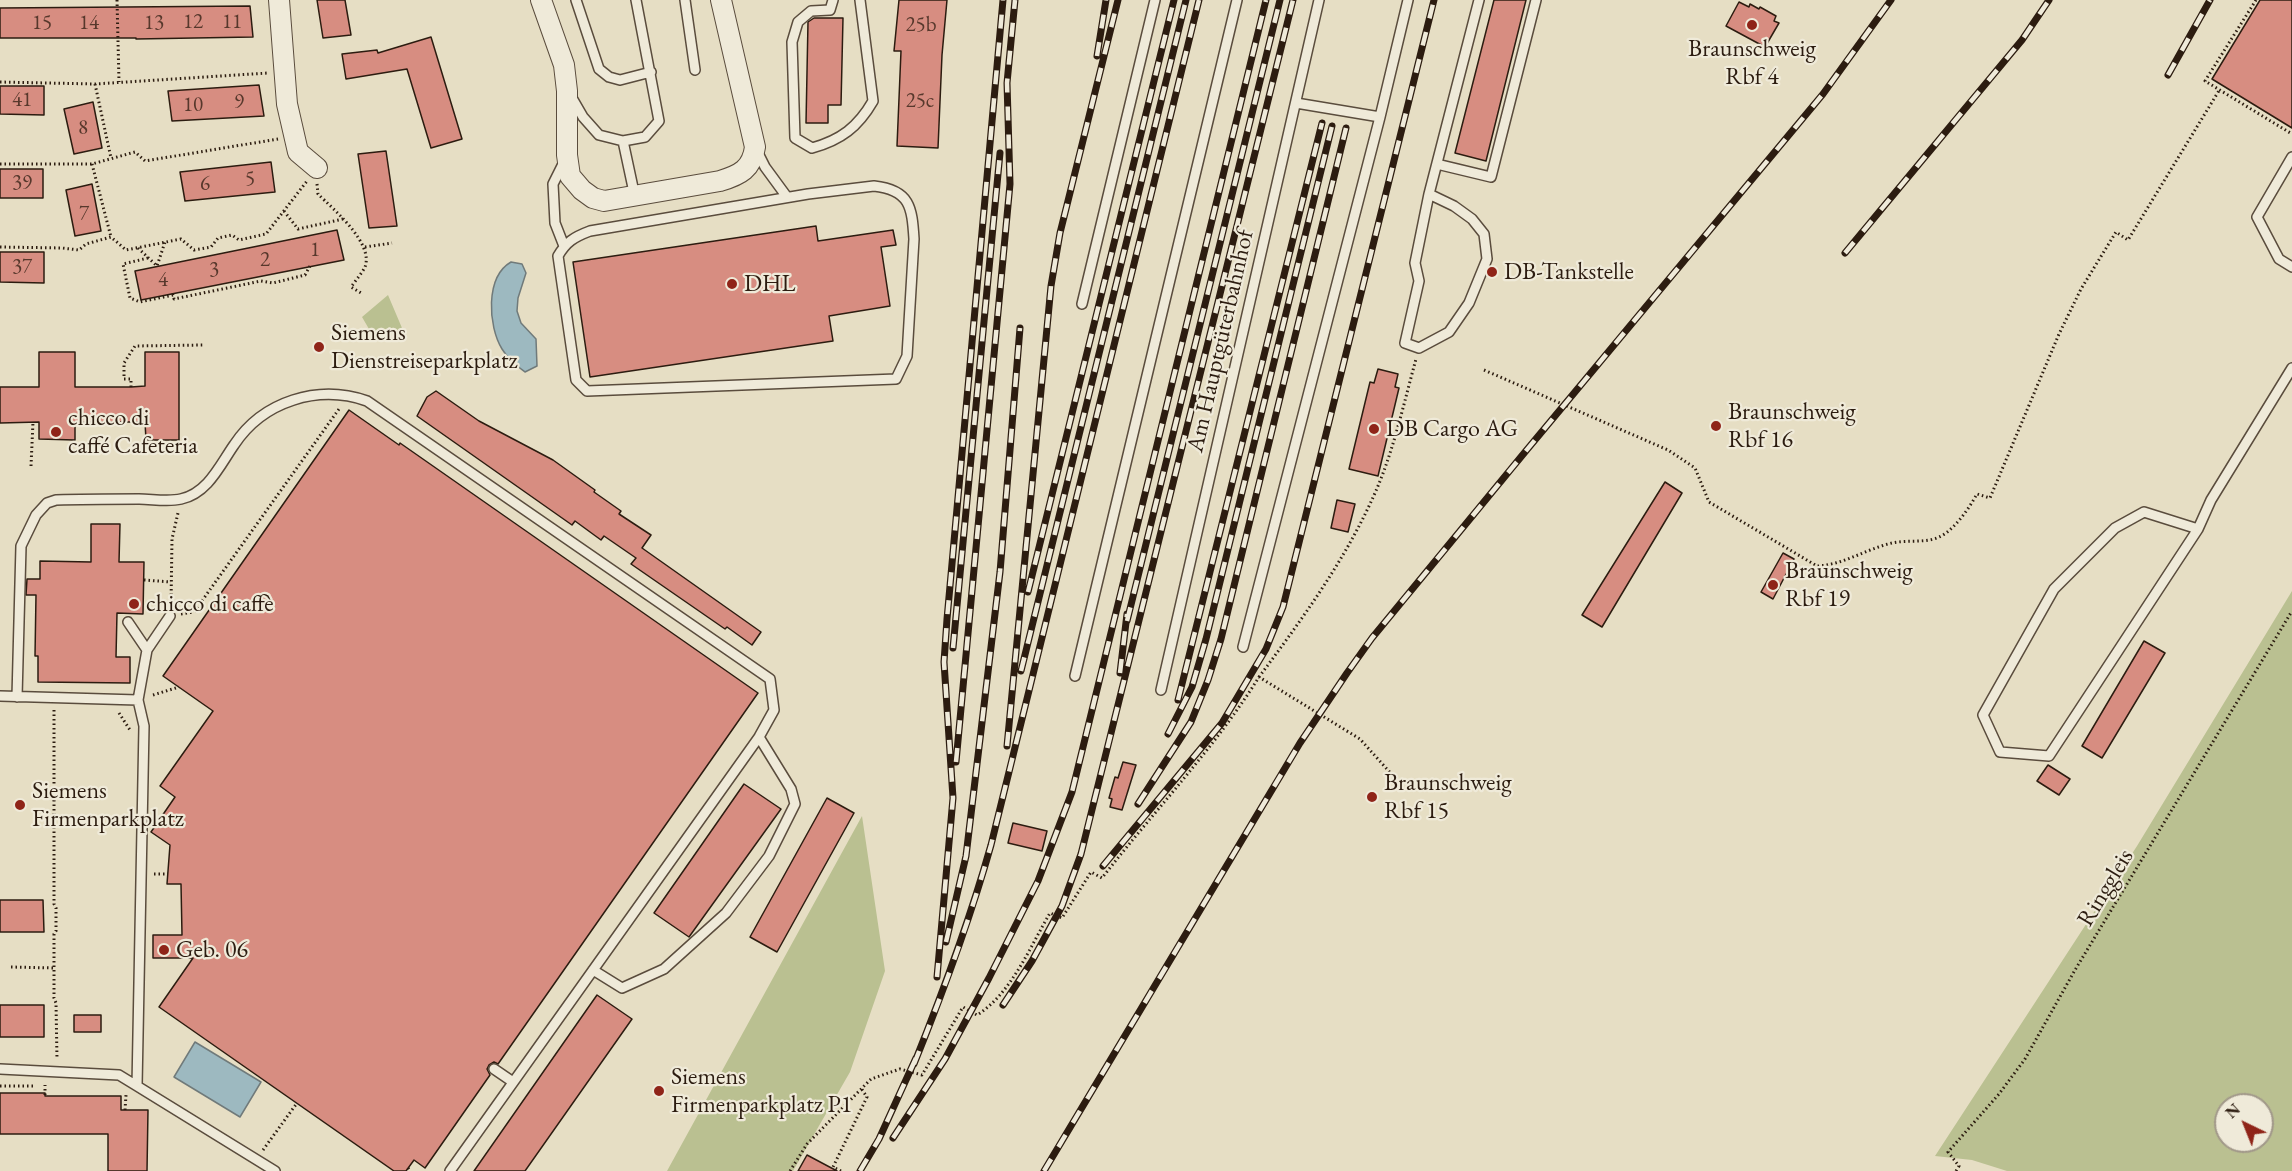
<!DOCTYPE html>
<html>
<head>
<meta charset="utf-8">
<style>
  body { margin:0 }
  #map { position:relative; width:2292px; height:1171px; overflow:hidden; background:#e6dec4; font-family:"EB Garamond",serif }
  canvas { display:block }
  .north { position:absolute; left:2214px; top:1093px; width:60px; height:60px; box-sizing:border-box; background:#efead9; border:2px solid #a19889; border-radius:50%; rotate:317deg; font-size:16px; font-weight:700; line-height:24px; text-align:center; color:#2c1c10 }
  .north::after { content:''; display:block; margin:auto; width:21px; height:27px; background:#8f2418; clip-path:polygon(50% 0,100% 100%,50% 72%,0 100%) }
</style>
</head>
<body>
<div id="map">
<canvas width="2292" height="1171"></canvas>
<div class="north">N</div>
</div>
<script>
const ctx = document.querySelector('canvas').getContext('2d');
ctx.lineJoin = 'round';
function paint(path, color) { ctx.fillStyle = color; ctx.fill(path, 'evenodd'); }
function trace(path, color, width, dash) { ctx.strokeStyle = color; ctx.lineWidth = width; ctx.lineCap = dash ? 'butt' : 'round'; ctx.setLineDash(dash || []); ctx.stroke(path); }
function drawText(font, color, halo, rows, align = 'center') {
  ctx.font = font + ' "EB Garamond",serif'; ctx.lineWidth = 4.5; ctx.setLineDash([]); ctx.textBaseline = 'middle'; ctx.strokeStyle = halo; ctx.fillStyle = color; for (const [text, x, y, turn = 0] of rows) {
    ctx.save(); ctx.translate(x, y); ctx.rotate((+turn || 0) * Math.PI / 180); ctx.textAlign = isNaN(turn) ? turn : align; if (halo) ctx.strokeText(text, 0, 0); ctx.fillText(text, 0, 0); ctx.restore();
  }
}
paint(new Path2D(`
  M388,295L402,328L376,341L362,317Z
  M2292,591V1171H2007L1972,1160L1935,1156L2137,846ZM2226,1105H2262V1141H2226Z
  M862,816L885,971L850,1072L793,1171H667Z`), '#bac091');
const water = new Path2D(`
  M511,262L522,264L526,273L518,298L517,311L521,323L536,339L537,366L525,372C516,365 508,359 502,349C488,326 485,277 511,262Z
  M195,1042L261,1082L240,1117L174,1077Z`);
paint(water, '#9db9c0');
trace(water, '#707a7a', 1.5);
const building = new Path2D(`
  M317,0H345L351,35L323,38Z
  M899,0H947L942,55L938,148L897,146L901,51H894Z
  M1494,0H1526L1486,161L1455,153Z
  M2260,0H2292V128L2212,79Z
  M1739,2L1749,7L1750,4L1759,9L1760,7L1776,16L1774,21L1779,23L1765,47L1726,26Z
  M250,6L253,37L136,39V38H0V8Z
  M814,18H843L841,105H828V123H806L808,22Z
  M431,37L462,139L431,148L407,69L346,79L342,54L377,50L378,53Z
  M259,85L264,116L172,121L168,91Z
  M0,86H44V115L0,114Z
  M93,102L102,148L74,154L64,109Z
  M386,151L397,226L369,228L358,154Z
  M271,162L275,192L185,201L180,172Z
  M0,169H43V198H0Z
  M92,184L101,231L75,236L66,190Z
  M816,226L818,241L893,230L896,245L881,247L890,306L829,316L833,341L590,377L573,262Z
  M337,230L344,260L141,300L135,271Z
  M0,252H44V283L0,282Z
  M39,352H75V387H131L145,386V352H179V440H146L145,422H75V440L39,439V422L0,423V387H39Z
  M1378,369L1398,374L1395,387L1399,388L1378,476L1349,469L1370,382L1374,383Z
  M436,391L479,421L553,460L595,490L594,492L621,511L619,514L651,535L642,548L761,632L752,645L727,627L725,629L631,564L636,558L604,536L601,540L575,521L572,525L417,416L427,397Z
  M349,410L399,445L400,443L758,693L498,1064L494,1062L489,1065L487,1069L490,1075L425,1168L414,1160L406,1171H394L159,1007L193,958H153V935H182L181,884H167L170,845L151,832L175,797L160,786L213,711L163,676Z
  M1665,482L1682,493L1602,627L1582,615Z
  M1337,500L1355,504L1348,532L1331,528Z
  M91,524H120L119,562H144L143,614L117,613L116,657H130V683L38,682V656H35L36,595H26L27,579H40V561L91,562Z
  M1783,553L1794,559L1773,599L1761,592Z
  M2144,641L2165,653L2102,758L2082,746Z
  M1123,762L1136,765L1122,810L1110,807L1112,799L1109,798L1115,777L1118,778Z
  M2048,765L2070,779L2059,795L2037,781Z
  M744,784L781,809L689,937L654,913Z
  M827,798L854,813L777,952L750,937Z
  M1013,823L1047,831L1042,851L1008,843Z
  M0,900H43L44,932H0Z
  M597,995L632,1019L525,1171H474Z
  M0,1005H44V1037H0Z
  M74,1015H101V1032H74Z
  M0,1093H45V1096H121V1110H148L147,1171H108V1134H0Z
  M807,1155L837,1171H798Z`);
paint(building, '#d78d81');
trace(building, '#2c1c10', 1.5);
const lane = new Path2D(`
  M576,0L599,69L609,77L620,80L651,72
  M685,0L695,70
  M833,0L830,10L811,11L798,22L792,42L795,138L812,148C841,140 858,127 873,101L860,0
  M572,98L583,117L599,135L623,141L645,137L659,121L636,0
  M1296,103L1380,117
  M623,141L635,197
  M756,149L765,167L787,197
  M2292,157L2257,217L2279,259L2292,267
  M1437,164L1491,177L1536,0
  M874,186C910,190 912,207 914,239L907,356L896,379L587,391L576,380L558,256C566,242 574,237 590,231L808,194Z
  M1429,194L1454,206L1472,219L1484,234L1487,259L1469,303L1449,332L1419,348L1405,343L1419,281L1415,263L1429,194L1479,0
  M564,246L555,223L553,184L565,160
  M1082,304L1155,0
  M2198,529L2144,512L2115,528L2054,589L1983,715L2000,752L2049,756L2198,529L2211,500L2292,368
  M128,622L147,650
  M1243,647L1380,117L1408,0
  M1075,676L1237,0
  M1161,690L1319,0
  M0,696L138,700L144,726L137,1086L275,1171
  M17,697L21,546L36,515L47,503L56,500C84,499 112,499 139,499C152,499 168,502 181,499C208,493 220,465 234,445C263,401 318,384 367,401L770,679L774,710L759,737L450,1171
  M138,700L147,650L170,616
  M593,970L622,988L664,969L726,913L769,856L795,804L791,789L759,737
  M0,1069L119,1075L137,1086
  M494,1069L513,1082`);
const street = new Path2D(`
  M279,0L287,104L298,152L317,168
  M541,0L564,65L567,91V155L570,176L582,190L593,198L604,201L720,181C740,175 752,169 755,147L721,0`);
trace(lane, '#5a4c3d', 12);
trace(street, '#5a4c3d', 22);
trace(new Path2D(`
  M117,0L119,82
  M2256,0L2205,81L2292,134
  M0,82L95,84L268,73
  M95,84L111,158
  M0,164H92L135,152L145,161L278,139
  M92,164L111,237
  M317,184L318,194C333,209 374,243 365,267C362,273 356,280 351,287L361,293
  M284,211L298,229L343,219
  M0,247L62,248L79,250L86,244L111,237L126,250L181,239L194,250L211,247L218,238L232,235L239,240L266,234L307,181
  M365,247L392,243
  M138,248L157,266L165,242
  M148,258L123,264L130,298L140,302L173,295L174,299L261,281L273,283L305,275L310,266
  M1484,370L1668,450L1695,468L1709,502L1817,566C1843,565 1866,549 1892,543C1910,539 1930,545 1946,533C1959,523 1969,508 1977,494L1990,498L2059,334L2081,289L2116,232L2128,240L2220,89
  M131,387V379H124V363L135,346L204,345
  M31,466L33,422
  M144,580L171,582
  M171,604L172,539L178,513
  M181,614L194,612L339,409
  M1259,677C1303,618 1349,555 1378,486C1394,448 1405,399 1416,359
  M153,695L179,687
  M54,710V904L56,908V931L54,934V998L56,1003L57,1059
  M119,713L130,730
  M154,874H168
  M11,967L54,968
  M0,1086H36
  M45,1095V1085
  M125,1110L126,1095
  M263,1150L297,1103
  M408,1168L410,1171
  M790,1171L807,1144L871,1079L900,1069L922,1075L963,1007L977,1015C1011,994 1030,947 1050,913L1062,918L1091,872L1102,878C1154,811 1214,749 1259,677L1360,739L1395,778
  M841,1171L833,1167L867,1097L861,1088
  M1956,1171L1959,1166L1948,1152L1999,1094L2025,1059L2075,970L2292,611`), '#2c1c10', 3, [1.5, 3]);
trace(lane, '#efead9', 9);
trace(street, '#efead9', 20);
const rail = new Path2D(`
  M1097,56L1106,0
  M2168,75L2210,0
  M1845,253L2022,40L2049,0
  M1028,592L1174,0
  M1127,621L1280,0
  M953,648L1000,153
  M1021,671L1186,0
  M1120,673L1127,614
  M1178,700L1322,123
  M1168,734L1192,687L1206,639L1332,126
  M1007,746L1051,286L1060,233L1118,0
  M956,762L1010,184L1007,83L1015,0
  M1138,804L1191,722L1208,680L1221,639L1346,128
  M1103,866L1222,723L1266,649L1283,607L1434,0
  M946,942L966,856L1000,572L1020,328
  M937,977L953,798L944,662L947,619L1003,0
  M1003,1005L1032,961L1062,906L1081,854L1293,0
  M914,1064C943,992 970,920 991,845L1199,0
  M893,1138L945,1059L989,978L1038,881L1072,792L1266,0
  M860,1171L879,1139L916,1058
  M1044,1171L1300,743L1347,673L1372,638L1525,452L1823,94L1891,0`);
trace(rail, '#2c1c10', 7);
trace(rail, '#efead9', 4.5, [14]);
for (const [x, y, r, color] of [
  [1752,25,6,"#8f2418"],
  [1492,272,6,"#8f2418"],
  [732,284,6,"#8f2418"],
  [319,347,6,"#8f2418"],
  [1716,426,6,"#8f2418"],
  [1374,429,6,"#8f2418"],
  [56,432,6,"#8f2418"],
  [1773,585,6,"#8f2418"],
  [134,604,6,"#8f2418"],
  [1372,797,6,"#8f2418"],
  [20,805,6,"#8f2418"],
  [164,950,6,"#8f2418"],
  [659,1091,6,"#8f2418"]
]) { const dot = new Path2D(); dot.arc(x, y, r, 0, 2 * Math.PI); ctx.fillStyle = color; ctx.fill(dot); trace(dot, '#efead9', 2); }
drawText('21px', '#57382c', null, [
  ["12",193,22],
  ["11",232,22],
  ["15",42,23],
  ["14",89,23],
  ["13",154,23],
  ["25b",921,25],
  ["41",22,100],
  ["25c",920,101],
  ["9",239,102],
  ["10",193,105],
  ["8",83,128],
  ["5",250,179],
  ["39",22,183],
  ["6",205,184],
  ["7",84,214],
  ["1",315,250],
  ["2",265,260],
  ["37",22,267],
  ["3",214,270],
  ["4",163,280]
]);
drawText('24px', '#2c1c10', '#efead9', [
  ["Braunschweig",1752,49,"center"],
  ["Rbf 4",1752,77,"center"],
  ["DB-Tankstelle",1504,272],
  ["DHL",744,284],
  ["Siemens",331,333],
  ["Dienstreiseparkplatz",331,361],
  ["Braunschweig",1728,412],
  ["Rbf 16",1728,440],
  ["chicco di",68,418],
  ["caffé Cafeteria",68,446],
  ["DB Cargo AG",1386,429],
  ["Braunschweig",1785,571],
  ["Rbf 19",1785,599],
  ["chicco di caffè",146,604],
  ["Braunschweig",1384,783],
  ["Rbf 15",1384,811],
  ["Siemens",32,791],
  ["Firmenparkplatz",32,819],
  ["Geb. 06",176,950],
  ["Siemens",671,1077],
  ["Firmenparkplatz P1",671,1105]
], 'left');
drawText('24px', '#2c1c10', '#efead9', [
  ["Am Hauptgüterbahnhof",1221,341,-77],
  ["Ringgleis",2106,888,-59]
]);
</script>
</body>
</html>
